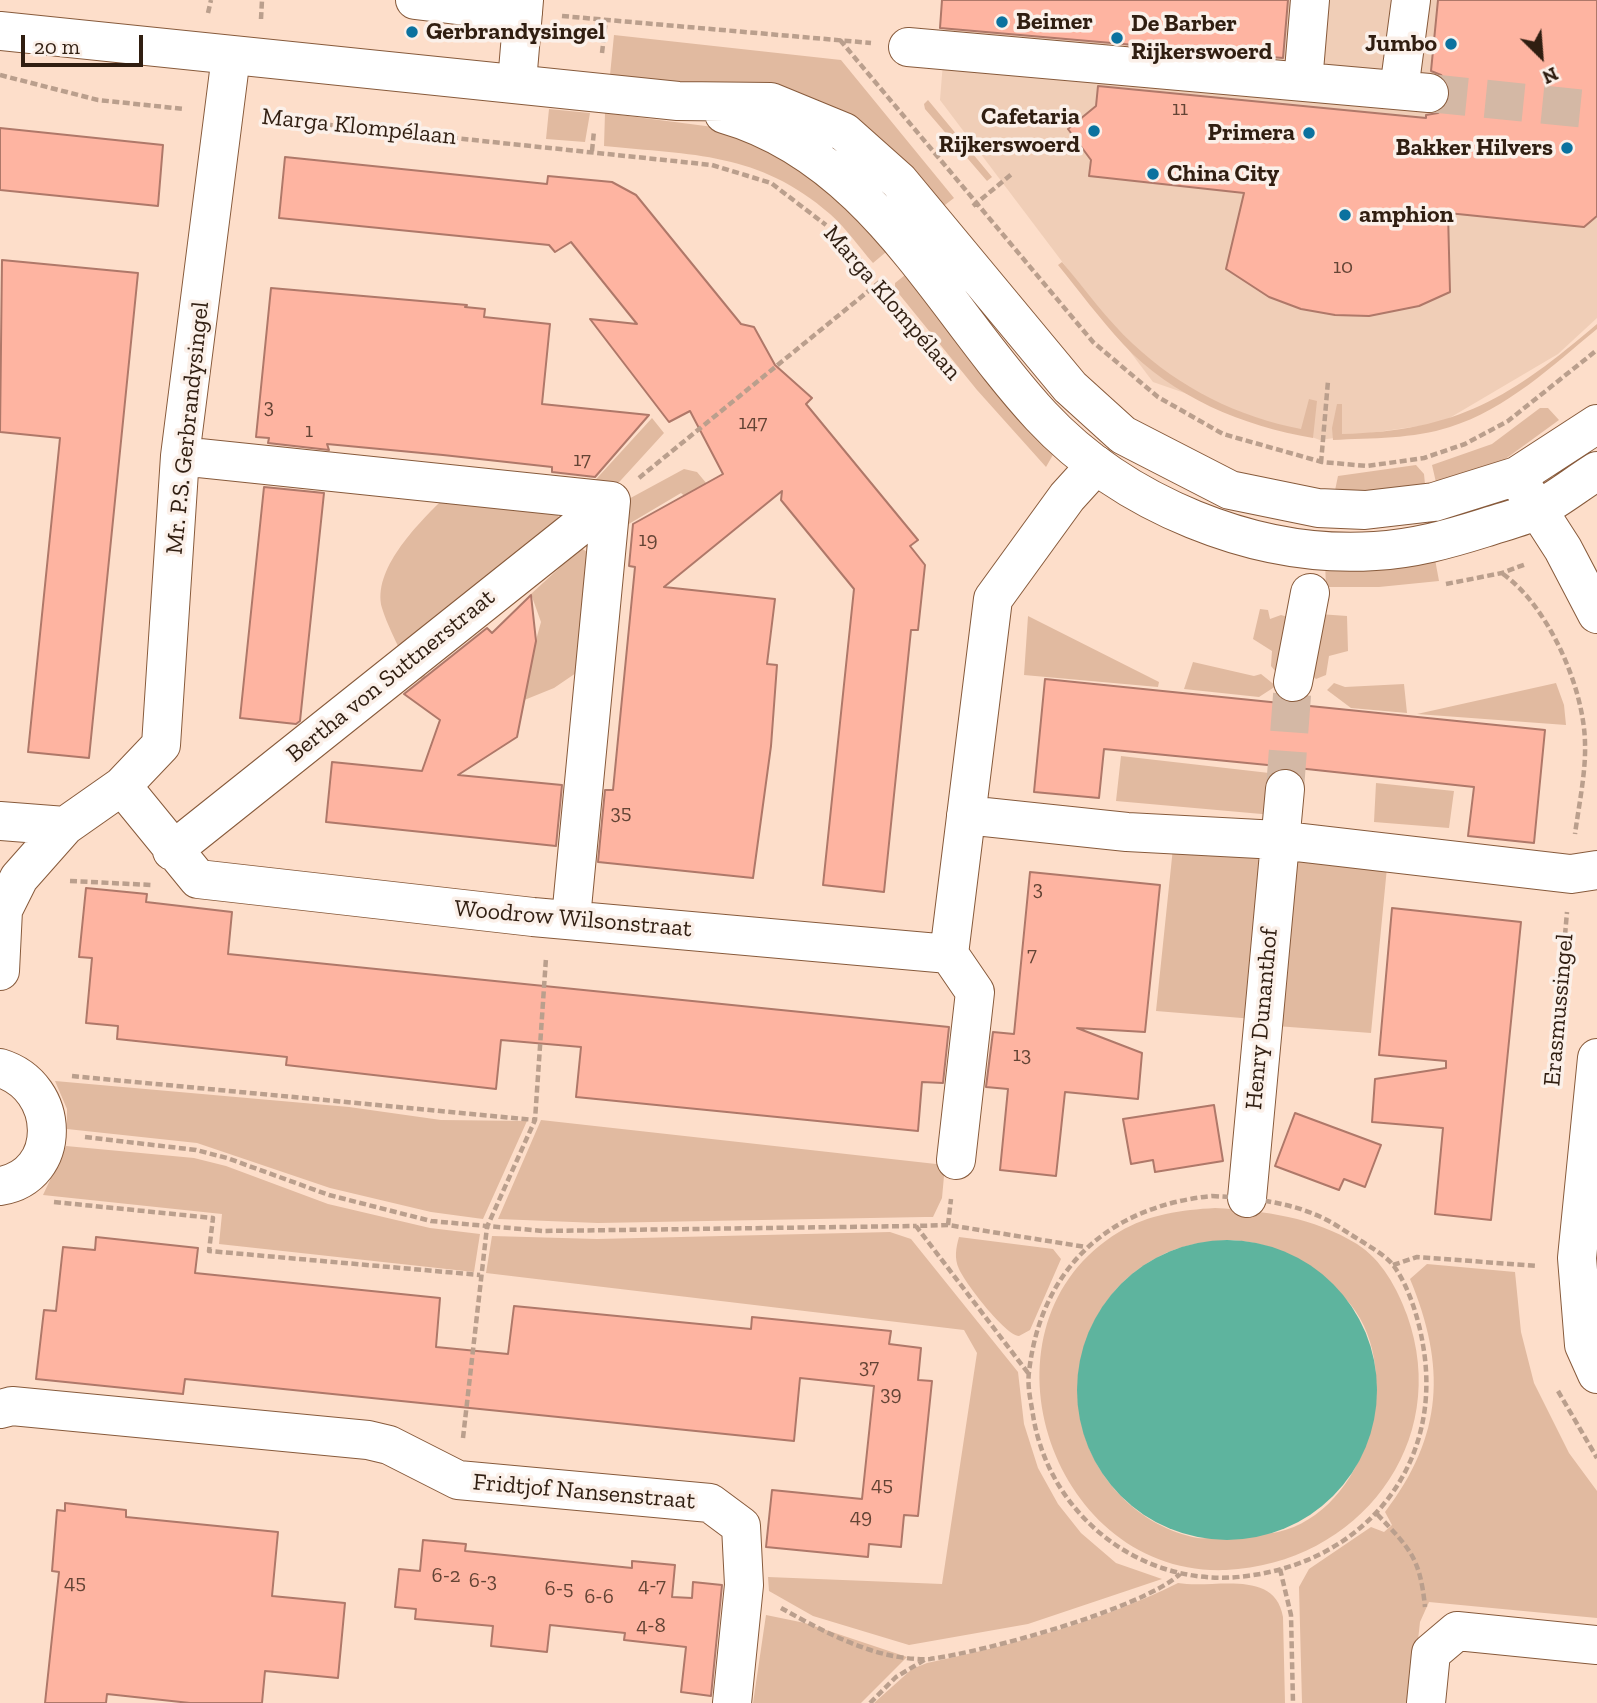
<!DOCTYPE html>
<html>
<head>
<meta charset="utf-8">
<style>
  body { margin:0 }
  #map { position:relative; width:1597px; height:1703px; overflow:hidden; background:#fddeca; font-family:"Zilla Slab",serif }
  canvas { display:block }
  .north { position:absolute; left:1506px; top:21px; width:70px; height:70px; -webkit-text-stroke:5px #fbf0e9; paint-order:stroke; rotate:155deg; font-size:19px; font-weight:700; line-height:28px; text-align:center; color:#301e11 }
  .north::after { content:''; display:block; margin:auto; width:24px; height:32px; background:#301e11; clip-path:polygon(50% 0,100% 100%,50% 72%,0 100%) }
  .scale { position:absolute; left:21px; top:35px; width:122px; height:32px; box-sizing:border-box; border:4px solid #301e11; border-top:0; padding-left:9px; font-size:21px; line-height:24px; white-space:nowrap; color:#301e11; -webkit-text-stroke:5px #fbf0e9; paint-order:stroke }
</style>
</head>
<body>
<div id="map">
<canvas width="1597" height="1703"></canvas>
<div class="north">N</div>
<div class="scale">20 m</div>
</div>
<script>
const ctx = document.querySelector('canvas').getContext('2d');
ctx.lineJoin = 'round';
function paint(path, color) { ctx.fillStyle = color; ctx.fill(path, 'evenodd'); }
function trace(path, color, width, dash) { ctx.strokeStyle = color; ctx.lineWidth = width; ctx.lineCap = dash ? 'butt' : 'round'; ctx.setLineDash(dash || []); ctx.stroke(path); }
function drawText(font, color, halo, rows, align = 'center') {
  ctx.font = font + ' "Zilla Slab",serif'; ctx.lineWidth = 7; ctx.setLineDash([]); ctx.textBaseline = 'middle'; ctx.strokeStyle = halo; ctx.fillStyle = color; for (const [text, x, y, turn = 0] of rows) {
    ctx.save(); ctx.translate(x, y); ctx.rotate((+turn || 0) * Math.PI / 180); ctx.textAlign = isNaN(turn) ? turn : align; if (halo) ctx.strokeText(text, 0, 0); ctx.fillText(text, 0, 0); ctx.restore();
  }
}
paint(new Path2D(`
  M948,0H1597V318L1558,354L1441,423L1320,440L1153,382L940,100Z`), '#f0ceb7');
paint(new Path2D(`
  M614,35L841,60L954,198L941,208L610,75Z
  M928,100L992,177L987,181L925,109L924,104Z
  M549,109L590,113L585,142L546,139Z
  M605,113L721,128L809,167L892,247L873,263C859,247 846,228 830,214C759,152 692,155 604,146Z
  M1062,262C1085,289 1107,320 1133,344C1180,388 1238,417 1301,429L1309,399L1317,401L1313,438C1243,426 1172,397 1123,344C1100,319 1079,291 1058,265Z
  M910,271L1058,446L1046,467L977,390L895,289V283Z
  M1597,324V329C1552,366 1507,409 1450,427C1413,439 1372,438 1333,440L1332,428L1337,404H1342V434C1459,431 1511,397 1597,324Z
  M1540,408H1548L1559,420L1482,476L1438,491L1432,465L1492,444Z
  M652,418L664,433L611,491L588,488Z
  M1416,465L1424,474L1426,494L1333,500L1338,476Z
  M684,469L697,472L707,484L688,499L681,493L622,528L625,501Z
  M440,502L557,514L563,524L403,658C397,642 387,625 382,608C372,570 417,525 440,502Z
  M581,548L587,552L576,673L554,688L512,705L435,690L418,677L423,674L440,686L528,669L541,622L531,594Z
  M1434,554L1439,581L1379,587H1326L1325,561Z
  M1260,609L1268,610L1270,619L1281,615L1291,618L1276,672L1271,666L1272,651L1253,639Z
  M1319,614L1347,616L1348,651L1329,656L1326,675L1316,679L1308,672Z
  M1028,616L1159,682L1158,687L1024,675Z
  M1193,662L1254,676L1261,674L1276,686L1259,697L1184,689Z
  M1334,683L1345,687L1404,684L1407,713L1351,708L1327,690Z
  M1556,683L1564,705L1566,725L1417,714Z
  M1121,756L1278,774L1273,815L1116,801Z
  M1376,783L1454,791L1449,828L1374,822Z
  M1176,819L1273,831L1254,1019L1156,1011Z
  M1295,845L1388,857L1371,1033L1276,1026Z
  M55,1081L349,1107L441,1120L527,1121L483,1219L431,1212L330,1188L197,1143L67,1129V1109Z
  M541,1120L945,1165L942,1198L933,1217H925L598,1223L498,1219Z
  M66,1146L194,1158L226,1166L328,1204L430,1228L480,1234L474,1272L219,1244L222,1214L43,1195Z
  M1215,1208C1265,1211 1313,1217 1357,1244C1382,1260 1397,1288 1407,1315C1453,1443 1358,1564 1226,1570C1050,1577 967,1324 1119,1232C1149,1214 1182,1210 1215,1208ZM1234,1240C1277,1245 1291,1254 1323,1281C1332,1288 1344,1296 1351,1305C1406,1374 1366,1512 1278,1532C1264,1535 1249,1534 1235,1535C1224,1536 1210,1539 1198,1538C1169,1533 1141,1517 1121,1496C1051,1425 1069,1303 1158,1257C1182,1244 1207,1241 1234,1240Z
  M890,1232L911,1239L1018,1372L1024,1424L1038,1468L1058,1504L1081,1533L1116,1563L1162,1579L1028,1624L909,1645L813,1616L769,1591L768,1577L942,1584L977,1353L964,1330L486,1273L492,1236L597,1239Z
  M959,1237L1053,1249L1061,1259L1030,1330L1019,1336C1005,1335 965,1283 959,1269C954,1258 956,1248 959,1237Z
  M1427,1264L1515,1272L1521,1332L1534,1383L1569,1453L1597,1491V1618L1429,1602L1420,1622L1411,1703H1302L1299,1587L1309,1569L1371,1527L1384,1532L1392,1525L1385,1512C1444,1435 1446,1366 1410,1279Z
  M1178,1583C1214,1589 1275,1568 1283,1617L1285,1703H874L912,1669L927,1663C1013,1645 1099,1622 1178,1583Z
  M766,1615L805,1623L907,1657L861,1703H753Z`), '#e1baa0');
paint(new Path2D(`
  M1077 1390a150 150 0 1 1 300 0a150 150 0 1 1-300 0Z`), '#5eb49e');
const building = new Path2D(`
  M942,0H1288L1283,58L940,28Z
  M1438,0H1597V216L1584,227L1448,213L1450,292L1419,306L1369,316L1335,315L1301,309L1269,297L1226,269L1244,193L1089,176L1091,160L1068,129L1096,106L1098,86L1426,118V115L1438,113L1446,106L1451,96L1448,83L1441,75L1431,71Z
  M0,128L163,145L158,206L0,190Z
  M285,157L547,184L548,176L612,182L636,195L741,324L754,327L775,365L812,398L806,404L918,540L910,546L925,565L918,630H911L884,892L823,885L854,589L781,500L782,491L664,587L775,599L767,664L777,665L771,746L753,878L598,862L605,790H613L635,567L629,566L633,524L723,474L690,411L669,422L590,319L637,324L571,242L555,252L549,245L279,218Z
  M2,260L138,273L89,758L28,752L60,438L0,432Z
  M271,288L467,305L465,307L485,309L484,317L550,324L542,404L649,415L595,477L552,472V467L443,455L327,444L329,450L268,443L269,438L256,437Z
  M264,487L324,493L300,721L296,724L240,718Z
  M531,595L536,641L517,737L458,775L562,785L556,846L326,822L332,762L422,771L440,720L404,694L487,628L492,633Z
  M1045,679L1545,730L1534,843L1468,836L1474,787L1288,767L1104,749L1099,798L1034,792Z
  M1030,872L1160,885L1145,1032L1077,1028L1142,1053L1138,1099L1065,1092L1056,1176L1000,1170L1008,1089L986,1087L993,1032L1014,1034Z
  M86,888L147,894L146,902L232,912L228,954L949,1027L943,1083L922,1082L918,1131L576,1097L581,1047L501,1040L496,1089L286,1065L287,1057L117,1039L118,1026L86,1023L92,958L79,957Z
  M1392,908L1521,922L1491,1220L1435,1214L1443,1128L1372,1122L1375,1079L1446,1068V1061L1379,1055Z
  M1214,1105L1223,1161L1155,1172L1153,1160L1131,1164L1123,1119Z
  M1295,1113L1381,1145L1365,1187L1344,1179L1339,1190L1275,1166Z
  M96,1237L198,1248L195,1273L440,1298L436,1347L508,1354L514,1306L751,1329L752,1317L891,1331L889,1344L921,1348L918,1380L932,1381L918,1516L904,1515L901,1547L869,1544L868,1557L766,1547L772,1490L862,1499L874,1386L800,1378L794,1441L185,1379L183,1394L36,1379L44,1310L56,1311L63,1247L95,1250Z
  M65,1503L126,1510V1517L278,1532L272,1596L345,1603L338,1678L265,1671L262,1703H190L107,1694L106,1703H45L59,1572L52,1571L57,1510L65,1511Z
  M423,1540L466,1544L465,1551L632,1568V1561L675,1565L672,1597L692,1598L693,1582L722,1585L711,1696L681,1692L686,1647L624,1640L625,1633L550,1625L547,1652L491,1646L493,1626L415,1619L416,1609L395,1607L399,1569L420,1571Z`);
paint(building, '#feb4a1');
trace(building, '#af7869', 2);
trace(new Path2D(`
  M1429,93L1597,110
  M1285,789L1293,682`), '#d4b8a5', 38, [38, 19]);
const street = new Path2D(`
  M415,0L523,13
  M908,47L1429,93
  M517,82L524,0
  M1303,82L1310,0
  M1399,90L1411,0
  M180,456L611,501L571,918
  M1293,682L1310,593
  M122,786L161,745L180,456L231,56
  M966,815L1127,832L1278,840L1571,874L1597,870
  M0,821L65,826L122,786L198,879L533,917L949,954L993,599L1067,497L1096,465
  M172,851L611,501
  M949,954L975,992L956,1160
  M0,971L3,910L19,878L65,826
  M0,1068C62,1087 63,1176 0,1186
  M1247,1198L1285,789
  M0,1409L12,1406L368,1440L389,1445L458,1480L710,1503L741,1526L744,1585L732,1703
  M1426,1703L1431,1653L1457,1631L1597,1645`);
const secondary = new Path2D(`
  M0,31L678,101L771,102L844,132L899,181L1070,387L1123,435L1230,490L1318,508L1365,510L1434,502L1517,476L1597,424
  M724,114C874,157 942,309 1041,416C1123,504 1255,559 1375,551C1413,549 1449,539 1484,528C1502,522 1523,517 1539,509C1559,498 1578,483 1597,471
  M1525,490L1563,549L1597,614
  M1597,1058L1577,1258L1584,1345L1597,1374`);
trace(street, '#875a3b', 40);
trace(secondary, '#875a3b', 40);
trace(new Path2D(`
  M208,13L211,0
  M562,16L871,43
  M261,19L262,0
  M840,40L1093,342L1158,397L1223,434L1322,462L1367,466L1424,458L1465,444L1508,421L1597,350
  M602,53L606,19
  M0,75L98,100L184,109
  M263,118L712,165L771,183L826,225
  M592,151L594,131
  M973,206L1013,173
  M849,248L874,276
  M1321,463L1328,381
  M639,478L882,280
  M1503,574C1548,606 1584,687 1585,743C1586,772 1579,804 1575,834
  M1446,584L1502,573L1526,564
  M70,881L152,885
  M1555,1050L1567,912
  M72,1076L535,1120
  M85,1137L196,1150L227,1158L329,1195L431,1221L543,1231L916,1226
  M1212,1196C1249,1198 1286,1201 1321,1217C1334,1223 1346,1232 1358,1239C1370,1247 1384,1254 1393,1265C1409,1286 1419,1320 1423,1345C1444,1465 1365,1561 1247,1576C1144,1590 1049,1517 1033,1415C1031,1402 1027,1386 1029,1372C1041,1267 1110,1206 1212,1196Z
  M54,1202L213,1218L209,1251L480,1275
  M948,1225L951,1199
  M1393,1265L1417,1257L1538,1266
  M1028,1373L916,1226L948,1225L1086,1247
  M1558,1391L1597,1458
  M463,1438L487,1227L535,1120L546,958
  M1377,1514C1410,1549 1420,1557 1425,1607
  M1280,1569L1291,1615L1293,1703
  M781,1608C815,1627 854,1648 893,1656C904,1658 919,1660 930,1659C983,1652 1142,1609 1180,1574
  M870,1703L896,1677L926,1659`), '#ba9f8d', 4.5, [7, 3.5]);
trace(street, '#fff', 38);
trace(secondary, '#fff', 38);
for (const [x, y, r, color] of [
  [1002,22,7,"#0b729f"],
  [412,32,7,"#0b729f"],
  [1117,38,7,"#0b729f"],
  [1451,44,7,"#0b729f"],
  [1094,131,7,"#0b729f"],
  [1309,133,7,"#0b729f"],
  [1567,148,7,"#0b729f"],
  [1153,174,7,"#0b729f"],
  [1345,215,7,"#0b729f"]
]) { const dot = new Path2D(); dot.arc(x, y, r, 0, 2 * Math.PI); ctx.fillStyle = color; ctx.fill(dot); trace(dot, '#fbf0e9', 2.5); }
drawText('21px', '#644435', null, [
  ["11",1180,109],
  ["10",1343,267],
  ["3",269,407],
  ["147",753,423],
  ["1",309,431],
  ["17",582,460],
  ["19",648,540],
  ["35",621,813],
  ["3",1038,889],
  ["7",1032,955],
  ["13",1022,1055],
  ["37",869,1367],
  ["39",891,1394],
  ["45",882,1485],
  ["49",861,1517],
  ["6-2",446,1576],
  ["6-3",483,1581],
  ["45",75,1583],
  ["4-7",652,1586],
  ["6-5",559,1589],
  ["6-6",599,1597],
  ["4-8",651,1626]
]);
drawText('bold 24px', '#301e11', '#fbf0e9', [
  ["Beimer",1016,22],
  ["De Barber",1131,24],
  ["Rijkerswoerd",1131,52],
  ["Gerbrandysingel",426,32],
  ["Jumbo",1437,44,"right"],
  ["Cafetaria",1080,117,"right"],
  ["Rijkerswoerd",1080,145,"right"],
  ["Primera",1295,133,"right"],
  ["Bakker Hilvers",1553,148,"right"],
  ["China City",1167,174],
  ["amphion",1359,215]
], 'left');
drawText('24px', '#301e11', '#fbf0e9', [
  ["Marga Klompélaan",359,127,6],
  ["Marga Klompélaan",892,303,49],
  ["Mr. P.S. Gerbrandysingel",188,428,-84],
  ["Bertha von Suttnerstraat",391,676,-39],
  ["Woodrow Wilsonstraat",573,919,5],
  ["Erasmussingel",1559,1010,-85],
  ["Henry Dunanthof",1262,1019,-85],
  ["Fridtjof Nansenstraat",584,1492,5]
]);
</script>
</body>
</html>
